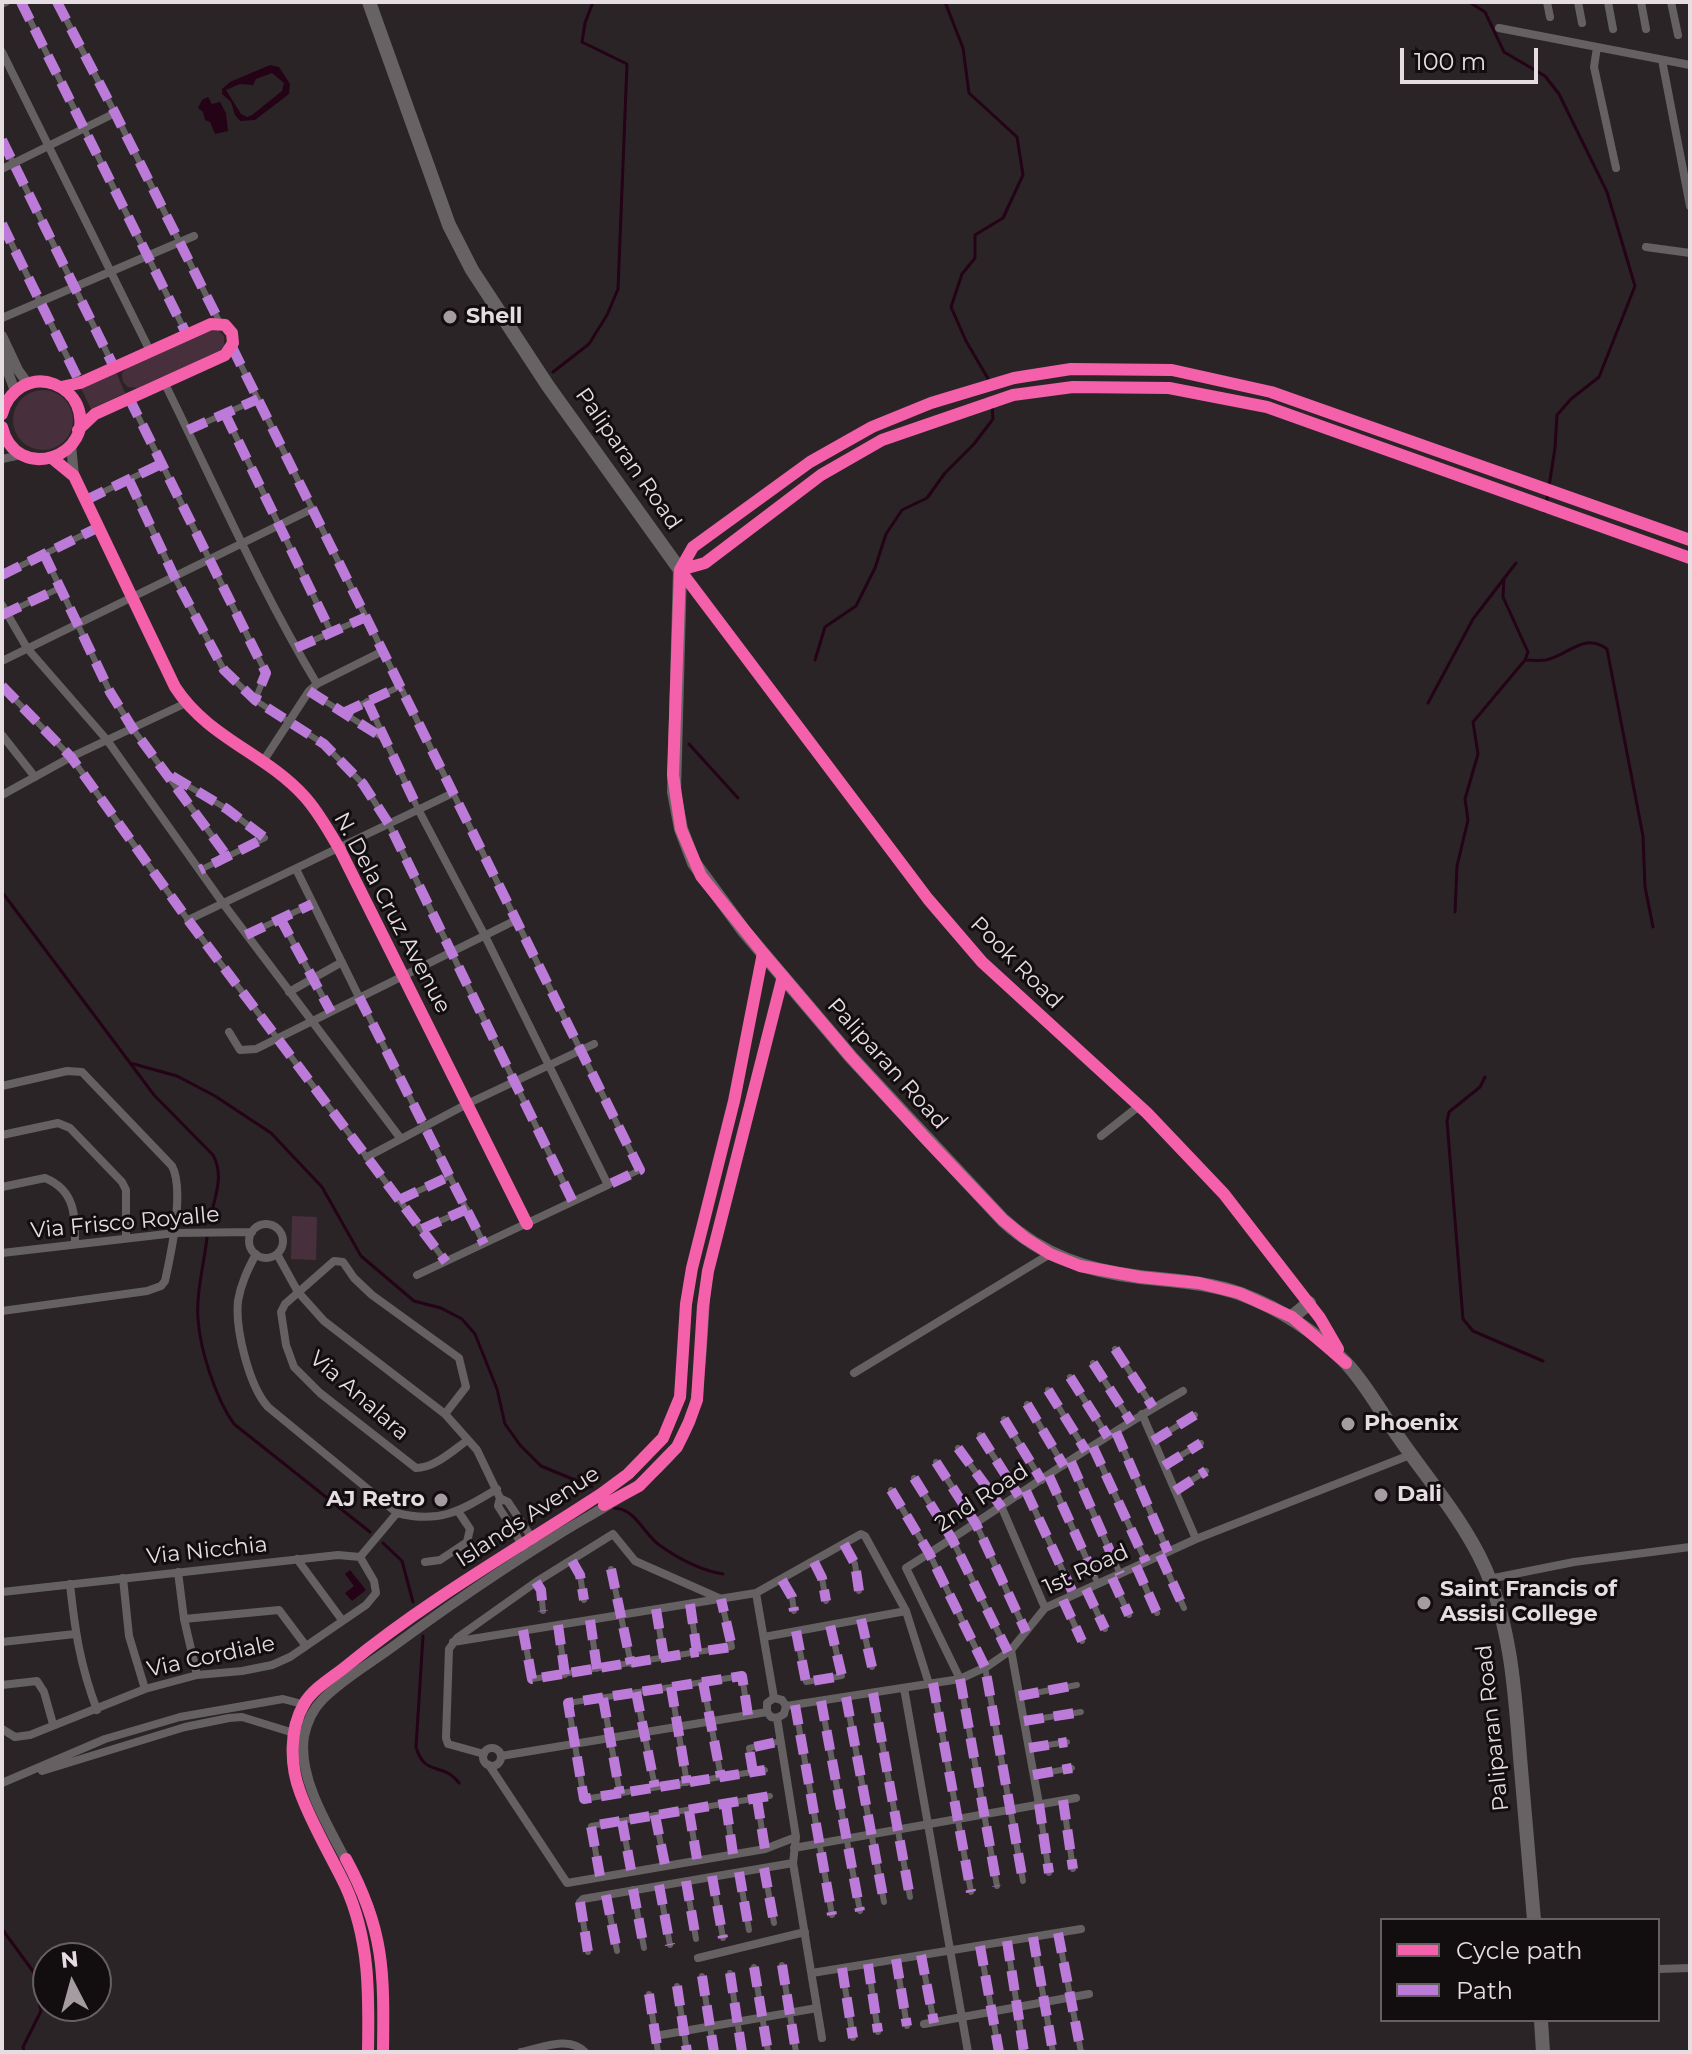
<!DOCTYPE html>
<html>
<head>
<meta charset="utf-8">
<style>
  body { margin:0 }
  #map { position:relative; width:1692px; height:2054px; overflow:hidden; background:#2b2427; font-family:Montserrat,sans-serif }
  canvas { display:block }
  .frame { position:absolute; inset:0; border:4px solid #e6dde2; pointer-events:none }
  .legend { position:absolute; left:1380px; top:1918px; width:280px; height:104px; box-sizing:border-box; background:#120d0f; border:2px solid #676063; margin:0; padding:10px 14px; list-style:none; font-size:24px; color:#e6dde2 }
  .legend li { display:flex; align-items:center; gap:16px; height:40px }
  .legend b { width:40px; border:2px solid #676063 }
  .north { position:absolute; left:32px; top:1942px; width:80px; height:80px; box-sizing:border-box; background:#120d0f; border:2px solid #676063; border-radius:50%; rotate:354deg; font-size:22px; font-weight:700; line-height:32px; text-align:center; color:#e6dde2 }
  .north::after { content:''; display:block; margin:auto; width:28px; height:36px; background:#a59ca1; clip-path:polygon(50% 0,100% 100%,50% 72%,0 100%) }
  .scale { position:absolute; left:1400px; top:48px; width:138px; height:36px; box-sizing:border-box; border:4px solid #e6dde2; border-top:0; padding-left:10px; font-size:24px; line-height:28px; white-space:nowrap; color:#e6dde2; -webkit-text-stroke:6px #120d0f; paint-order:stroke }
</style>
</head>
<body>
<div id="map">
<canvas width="1692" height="2054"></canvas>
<div class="frame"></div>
<ul class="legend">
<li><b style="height:10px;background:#f560ab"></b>Cycle path</li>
<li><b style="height:10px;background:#bd7bd9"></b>Path</li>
</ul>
<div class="north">N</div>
<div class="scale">100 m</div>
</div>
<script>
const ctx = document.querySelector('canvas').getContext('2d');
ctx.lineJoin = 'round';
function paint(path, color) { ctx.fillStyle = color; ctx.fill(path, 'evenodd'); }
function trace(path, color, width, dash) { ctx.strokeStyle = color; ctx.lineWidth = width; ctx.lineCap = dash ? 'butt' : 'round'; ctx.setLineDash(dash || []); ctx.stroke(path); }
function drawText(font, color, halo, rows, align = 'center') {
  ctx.font = font + ' Montserrat,sans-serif'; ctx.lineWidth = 6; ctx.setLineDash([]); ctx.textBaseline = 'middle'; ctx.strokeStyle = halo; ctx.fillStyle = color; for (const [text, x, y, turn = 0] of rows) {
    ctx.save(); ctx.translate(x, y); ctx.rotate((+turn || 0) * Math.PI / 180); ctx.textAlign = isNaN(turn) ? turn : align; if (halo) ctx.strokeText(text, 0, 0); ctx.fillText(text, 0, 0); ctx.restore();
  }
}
paint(new Path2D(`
  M210,330H218L224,336V345L220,351L137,388L128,387L123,382L122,373L128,367Z
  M116,372L125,393L91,409L81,388Z
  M13 420a30 30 0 1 1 60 0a30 30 0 1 1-60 0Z
  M292,1216L317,1217L316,1260L291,1259Z`), '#482f3c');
paint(new Path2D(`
  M270,65L279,67L290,84L289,94L255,120L240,121L235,115L231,102L222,94V89L230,82ZM272,73L284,83L282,91L252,115L247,117L241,114L226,90L240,84L253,85L256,79Z
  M208,97L212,104L220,102L226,113L228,131L215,134L210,122L205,120L203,112L198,108L202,100Z
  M350,1570L366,1590L352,1601L345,1593L354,1586L345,1574Z`), '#230315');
trace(new Path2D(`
  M945,2L963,48L969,93L1017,137L1023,175L1003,218L975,235V258L962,274L951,307L966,341L990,382
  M1469,2L1485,12L1504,52L1545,76L1559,94L1607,192L1635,286L1599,377L1571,399L1557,415L1555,448L1545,512
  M553,372L589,344L607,315L618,289L627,64L582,42L585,23L593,2
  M815,660L825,627L856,606L875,568L886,534L902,510L927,498L945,473L974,444L993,419L992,405
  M1525,660C1532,660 1540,661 1546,660C1569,655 1583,632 1607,649L1643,836L1645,887L1653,927
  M1428,703L1473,619L1516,563
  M689,744L738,798
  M2,892L154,1095L213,1155C225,1176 214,1200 209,1222
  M1455,912L1457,866L1468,820L1465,799L1478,754L1473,722L1525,660L1528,652L1503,597L1504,578
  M130,1063L177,1076L215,1096L271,1133L322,1187L361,1256L414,1301L441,1308L462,1319L475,1334L497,1389L505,1424L520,1445L541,1466L592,1487
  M1485,1077L1480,1087L1449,1112L1447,1121L1463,1319L1473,1331L1543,1361
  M207,1238C204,1264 196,1293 198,1319C200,1350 216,1399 234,1424L370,1532
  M614,1508C634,1508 643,1532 658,1544C677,1558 700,1570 723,1574
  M383,1543L402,1561L413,1602
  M423,1636L416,1747C425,1778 443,1761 459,1783
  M2,1929L35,1974L41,2011L23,2047L24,2052`), '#230315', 3);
trace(new Path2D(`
  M21,2L187,335
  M57,2L115,113L220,323
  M2,140L114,367
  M2,224L80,383
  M232,347L640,1170L608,1185
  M129,398L266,673L255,700
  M225,414L331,632
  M188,430L258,399
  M129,480L174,576L224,670L255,700L324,744L363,784L389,824L573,1202
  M86,500L161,464
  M44,554L110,692L133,729L227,856
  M2,575L99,527
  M2,615L60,588
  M296,648L366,617
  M2,686L71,757L188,920L446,1262
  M309,691L383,738
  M367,701L418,809
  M343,713L401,686
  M168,774L227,809L265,838L200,870
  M280,918L331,1012
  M246,935L312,904
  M359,997L484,1244
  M399,1200L450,1176
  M422,1229L467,1209
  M1115,1349L1153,1407
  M1093,1363L1131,1422
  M1070,1377L1108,1437
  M1048,1390L1086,1451
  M1027,1404L1064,1466
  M1004,1419L1042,1481
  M1116,1432L1168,1552
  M980,1435L1019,1496
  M1153,1441L1195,1415
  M1093,1447L1146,1562
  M958,1448L1002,1508
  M936,1462L976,1524L1026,1632
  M1071,1462L1120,1574
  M1164,1466L1201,1443
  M1049,1476L1098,1584
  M914,1478L952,1539L1008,1652
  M891,1490L929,1553L985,1667L1023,1881
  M1026,1491L1074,1595
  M1175,1491L1206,1471
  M844,1544L855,1564L859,1591
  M1160,1555L1184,1608
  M572,1561L580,1575L584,1600
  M814,1562L822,1578L826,1601
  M1136,1566L1157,1613
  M611,1569L631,1664
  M1112,1578L1129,1615
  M782,1580L792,1597L794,1611
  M536,1582L541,1590L543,1611
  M1086,1589L1105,1629
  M1063,1600L1082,1641
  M690,1604L697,1652L732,1647L721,1599
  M656,1609L664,1658
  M861,1619L872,1667
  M590,1620L597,1669
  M558,1625L565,1675
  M523,1630L532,1679L697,1652
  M796,1631L806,1682L842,1676L830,1625
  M960,1679L997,1886
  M703,1682L721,1777
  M933,1683L971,1892
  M671,1687L687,1783
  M636,1692L655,1787
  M873,1693L910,1897
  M1019,1696L1077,1685
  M846,1697L884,1902
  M603,1698L620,1794
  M821,1701L860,1911
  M795,1705L832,1915
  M748,1715L742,1676L568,1703L584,1799L765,1770
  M1024,1721L1081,1712
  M1029,1748L1067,1742
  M753,1772L749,1748L781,1741
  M1033,1775L1072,1768
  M757,1799L765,1849
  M1063,1800L1073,1869
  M1039,1804L1049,1873
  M726,1805L733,1854
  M689,1811L697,1859
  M655,1815L665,1865
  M622,1821L631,1870
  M764,1868L774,1923
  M739,1872L749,1930
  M600,1876L591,1826L770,1796
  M712,1876L723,1938
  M686,1881L696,1939
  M659,1885L670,1945
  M633,1889L644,1948
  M606,1895L617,1951
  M580,1902L588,1952
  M1058,1933L1081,2052
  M1033,1937L1053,2052
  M1007,1941L1024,2052
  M980,1946L999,2052
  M921,1955L934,2023
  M896,1959L907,2026
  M868,1964L878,2032
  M782,1965L796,2052
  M754,1967L768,2052
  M842,1968L853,2038
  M730,1973L742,2052
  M702,1976L714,2052
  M677,1986L687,2052
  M649,1994L658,2052`), '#656162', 6);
trace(new Path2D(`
  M1547,2L1550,17
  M1578,2L1582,23
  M1608,2L1613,29
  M1641,2L1646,29
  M1671,2L1678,35
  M2,4L6,2
  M1499,28L1690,65
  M1597,47L1594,67L1616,168
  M2,52L150,351
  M1662,60L1690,206
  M2,169L115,113
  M1646,247L1690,253
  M2,318L194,236
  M164,382C214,483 259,587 317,684L309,691L262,763
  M61,387L80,383L211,324L225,325L232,333L233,343L225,355L95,414L79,430
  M2,459L21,455
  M2,605L27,648L107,740L222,902L401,1139
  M2,661L312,509
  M317,684L383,651
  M2,735L35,777
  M2,795L71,757L186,703
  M296,869L359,997
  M188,920L453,793
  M289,992L342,962
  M229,1032L240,1050L256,1049L516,920
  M2,1086L67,1071L82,1072L172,1166C185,1190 171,1254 165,1281L161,1286L147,1291L2,1311
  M2,1135L58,1123L70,1128L122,1182L126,1190V1237
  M1101,1136L1139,1106
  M367,1157L467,1104L594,1044
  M2,1187L45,1178C76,1191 75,1216 75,1244
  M249 1241a17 17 0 1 1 34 0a17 17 0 1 1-34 0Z
  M2,1253L175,1233L252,1232
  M256,1254C248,1269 241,1283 238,1301C235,1329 249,1386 268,1407L397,1513C440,1524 460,1511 497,1489
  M277,1254L298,1292L324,1321L445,1414L477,1450L500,1498L498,1506L528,1554
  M417,1275L608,1185L485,936L418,809
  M854,1373L1050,1254
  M445,1414L466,1387L459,1358L372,1295L354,1278L343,1262L334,1261L285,1304L281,1312L286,1345L294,1367L320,1393L416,1468C435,1468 453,1450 468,1440
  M1142,1414L1196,1539
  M500,1498L508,1502L534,1541
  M1002,1508L1045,1608
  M360,1557L397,1513
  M297,1559L342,1620
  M425,1562L440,1560L467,1542L470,1529L458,1511
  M178,1572L184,1619L197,1675
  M123,1578L129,1636L145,1689
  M1489,1579L1574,1562L1690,1547
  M70,1584C75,1631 80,1665 97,1710
  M2,1592L338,1555L360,1557
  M756,1593L774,1698
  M184,1619L279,1610L306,1646
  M764,1637L906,1611
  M2,1642L75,1634
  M453,1642L756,1593L861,1534L865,1536L906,1611L929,1684
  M1011,1650L1039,1804
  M960,1679L906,1568C998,1510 1088,1445 1183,1391
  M2,1685L37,1681L44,1692L53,1724
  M904,1688L968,2052
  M786,1706L960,1679L988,1666L1011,1650L1045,1608L1196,1539L1410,1455
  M777,1718L796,1837L793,1863L822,2038
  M2,1729L15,1737L30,1735L145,1689L197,1675L242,1671L272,1665L290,1657L366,1605L376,1593L374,1581L360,1557
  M483 1757a9 9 0 1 1 18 0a9 9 0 1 1-18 0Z
  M484,1754L448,1744L446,1738L449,1649L457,1638L536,1582L613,1534L635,1561L721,1599
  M501,1756L767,1712L771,1717L777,1718L784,1714L786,1706L782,1700L774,1698L767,1703V1712
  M489,1765L567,1883L765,1849L796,1837
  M42,1771L185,1727L229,1718L242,1717L297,1734
  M2,1783L105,1739L180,1717L283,1699L306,1705
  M794,1848L1076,1798
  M580,1902L583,1899L793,1863
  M698,1958L805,1932
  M1658,1969L1690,1968
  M812,1973L1081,1929
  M924,2024L1089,1994
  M655,2036L817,2008
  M521,2052C541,2048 569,2035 585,2052`), '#656162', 8);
trace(new Path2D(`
  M2,336L18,370L28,384
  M2,356L15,391
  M2,414C8,391 30,375 54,384C64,388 73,396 77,405C98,456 16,485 2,427
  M71,445L74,476L175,687C208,738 265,753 304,796C318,811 328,830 339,848L527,1224
  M52,458L74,476
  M680,570L693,547L810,462L872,427L931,403L1014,378L1071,369L1172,370L1271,392L1690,540
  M680,570L705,563L821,475L882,440L1013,395L1073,387L1169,388L1267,407L1690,558
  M681,571L928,899L982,962L1147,1113L1224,1194L1320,1318L1339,1351
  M368,2052C369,1995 370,1939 345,1885C330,1854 312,1825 300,1792C290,1765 289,1730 304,1704C314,1687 335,1676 349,1664C427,1600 517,1549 601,1494L628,1474L663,1438L680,1397L686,1304L692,1268L734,1101L763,953
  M383,2052C384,2005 386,1960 371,1914C354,1861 295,1792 304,1736C307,1722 313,1709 323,1699C343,1679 369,1664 391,1648C444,1609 499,1571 556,1536C597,1510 647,1488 677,1447C707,1405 700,1323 708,1271L783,976`), '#656162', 10);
trace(new Path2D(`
  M369,2L449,225L472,270L548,386L680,570L674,792L681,829L694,863L744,931L851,1057L1003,1220C1042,1256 1088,1271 1140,1277C1174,1281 1208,1282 1241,1294C1281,1309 1316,1332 1346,1363C1365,1383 1379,1409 1395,1432C1425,1476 1463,1519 1485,1568C1511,1627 1515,1693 1520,1757C1525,1811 1529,1866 1534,1920
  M1292,1317L1309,1303
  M1541,2020L1543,2052`), '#676264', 14);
trace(new Path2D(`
  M21,2L187,335
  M57,2L115,113L220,323
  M2,140L114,367
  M2,224L80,383
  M232,347L640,1170L608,1185
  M129,398L266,673L255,700
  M225,414L331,632
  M188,430L258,399
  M129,480L174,576L224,670L255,700L324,744L363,784L389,824L573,1202
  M86,500L161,464
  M44,554L110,692L133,729L227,856
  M2,575L99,527
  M2,615L60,588
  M296,648L366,617
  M2,686L71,757L188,920L446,1262
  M309,691L383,738
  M367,701L418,809
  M343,713L401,686
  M172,776L227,809L265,838L200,870
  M280,918L331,1012
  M246,935L312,904
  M359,997L484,1244
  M399,1200L450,1176
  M422,1229L467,1209
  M1115,1349L1153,1407
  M1093,1363L1131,1422
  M1070,1377L1108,1437
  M1048,1390L1086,1451
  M1027,1404L1064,1466
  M1004,1419L1042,1481
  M1116,1432L1168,1552
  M980,1435L1019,1496
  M1153,1441L1195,1415
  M1093,1447L1146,1562
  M958,1448L1002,1508
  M936,1462L976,1524L1026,1632
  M1071,1462L1120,1574
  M1164,1466L1201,1443
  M1049,1476L1098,1584
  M914,1478L952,1539L1008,1652
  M891,1490L929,1553L985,1667L1023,1881
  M1026,1491L1074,1595
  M1175,1491L1206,1471
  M844,1544L855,1564L859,1591
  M1160,1555L1184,1608
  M572,1561L580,1575L584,1600
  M814,1562L822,1578L826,1601
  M1136,1566L1157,1613
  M611,1569L631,1664
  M1112,1578L1129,1615
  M782,1580L792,1597L794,1611
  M536,1582L541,1590L543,1611
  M1086,1589L1105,1629
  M1063,1600L1082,1641
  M690,1604L697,1652L732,1647L721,1599
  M656,1609L664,1658
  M861,1619L872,1667
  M590,1620L597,1669
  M558,1625L565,1675
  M523,1630L532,1679L697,1652
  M796,1631L806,1682L842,1676L830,1625
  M960,1679L997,1886
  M703,1682L721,1777
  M933,1683L971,1892
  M671,1687L687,1783
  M636,1692L655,1787
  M873,1693L910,1897
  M1019,1696L1077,1685
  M846,1697L884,1902
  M603,1698L620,1794
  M821,1701L860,1911
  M795,1705L832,1915
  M748,1715L742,1676L568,1703L584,1799L765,1770
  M1024,1721L1081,1712
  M1029,1748L1067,1742
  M753,1772L749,1748L781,1741
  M1033,1775L1072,1768
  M757,1799L765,1849
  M1063,1800L1073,1869
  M1039,1804L1049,1873
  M726,1805L733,1854
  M689,1811L697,1859
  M655,1815L665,1865
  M622,1821L631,1870
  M764,1868L774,1923
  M739,1872L749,1930
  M600,1876L591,1826L770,1796
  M712,1876L723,1938
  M686,1881L696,1939
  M659,1885L670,1945
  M633,1889L644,1948
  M606,1895L617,1951
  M580,1902L588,1952
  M1058,1933L1081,2052
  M1033,1937L1053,2052
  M1007,1941L1024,2052
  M980,1946L999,2052
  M921,1955L934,2023
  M896,1959L907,2026
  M868,1964L878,2032
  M782,1965L796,2052
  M754,1967L768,2052
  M842,1968L853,2038
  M730,1973L742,2052
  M702,1976L714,2052
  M677,1986L687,2052
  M649,1994L658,2052`), '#bd7bd9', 10, [20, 10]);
trace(new Path2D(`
  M61,387L80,383L211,324L225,325L232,333L233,343L225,355L95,414L78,430
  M2,414C8,391 30,375 54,384C64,388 73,396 77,405C98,456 16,485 2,427
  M52,458L74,476L175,687C208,738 265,753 304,796C318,811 328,830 339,848L527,1224
  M680,570L705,563L821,475L882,440L1013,395L1073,387L1169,388L1267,407L1690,558
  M680,570L928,899L982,962L1147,1113L1224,1194L1320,1318L1338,1349
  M1346,1363L1292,1317L1239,1293L1199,1283L1140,1277L1080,1266L1050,1254L1025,1238L1003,1220L926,1139L851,1057L763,953L701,876L681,829L673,775L680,570L693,547L810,462L872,427L931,403L1014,378L1071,369L1172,370L1271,392L1690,540
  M604,1505L639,1486L677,1447L689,1422L697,1400L703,1306L708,1271L783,976
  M346,1859C385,1931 384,1973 383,2052
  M368,2052C369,1995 370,1939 345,1885C330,1854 312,1825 300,1792C290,1765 289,1730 304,1704C314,1687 335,1676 349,1664C427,1600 517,1549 601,1494L628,1474L663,1438L680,1397L686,1304L692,1268L734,1101L763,953`), '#f560ab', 12);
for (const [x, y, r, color] of [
  [450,317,8,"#a59ca1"],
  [1348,1424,8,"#a59ca1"],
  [1381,1495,8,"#a59ca1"],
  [441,1500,8,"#a59ca1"],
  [1424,1603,8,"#a59ca1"]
]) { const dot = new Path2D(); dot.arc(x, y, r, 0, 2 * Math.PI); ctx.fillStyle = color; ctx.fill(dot); trace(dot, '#120d0f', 3); }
drawText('bold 22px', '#e6dde2', '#120d0f', [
  ["Shell",466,317],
  ["Phoenix",1364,1424],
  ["Dali",1397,1495],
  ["AJ Retro",425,1500,"right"],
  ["Saint Francis of",1440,1590],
  ["Assisi College",1440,1615]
], 'left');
drawText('22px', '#e6dde2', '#120d0f', [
  ["Paliparan Road",628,459,55],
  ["N. Dela Cruz Avenue",392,913,62],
  ["Pook Road",1016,963,45],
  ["Paliparan Road",887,1064,48],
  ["Via Frisco Royalle",125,1223,-5],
  ["Via Analara",359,1396,41],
  ["2nd Road",982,1498,-33],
  ["Islands Avenue",528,1517,-33],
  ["Via Nicchia",207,1551,-6],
  ["1st Road",1086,1570,-25],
  ["Via Cordiale",211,1657,-12],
  ["Paliparan Road",1493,1728,-96]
]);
</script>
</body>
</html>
